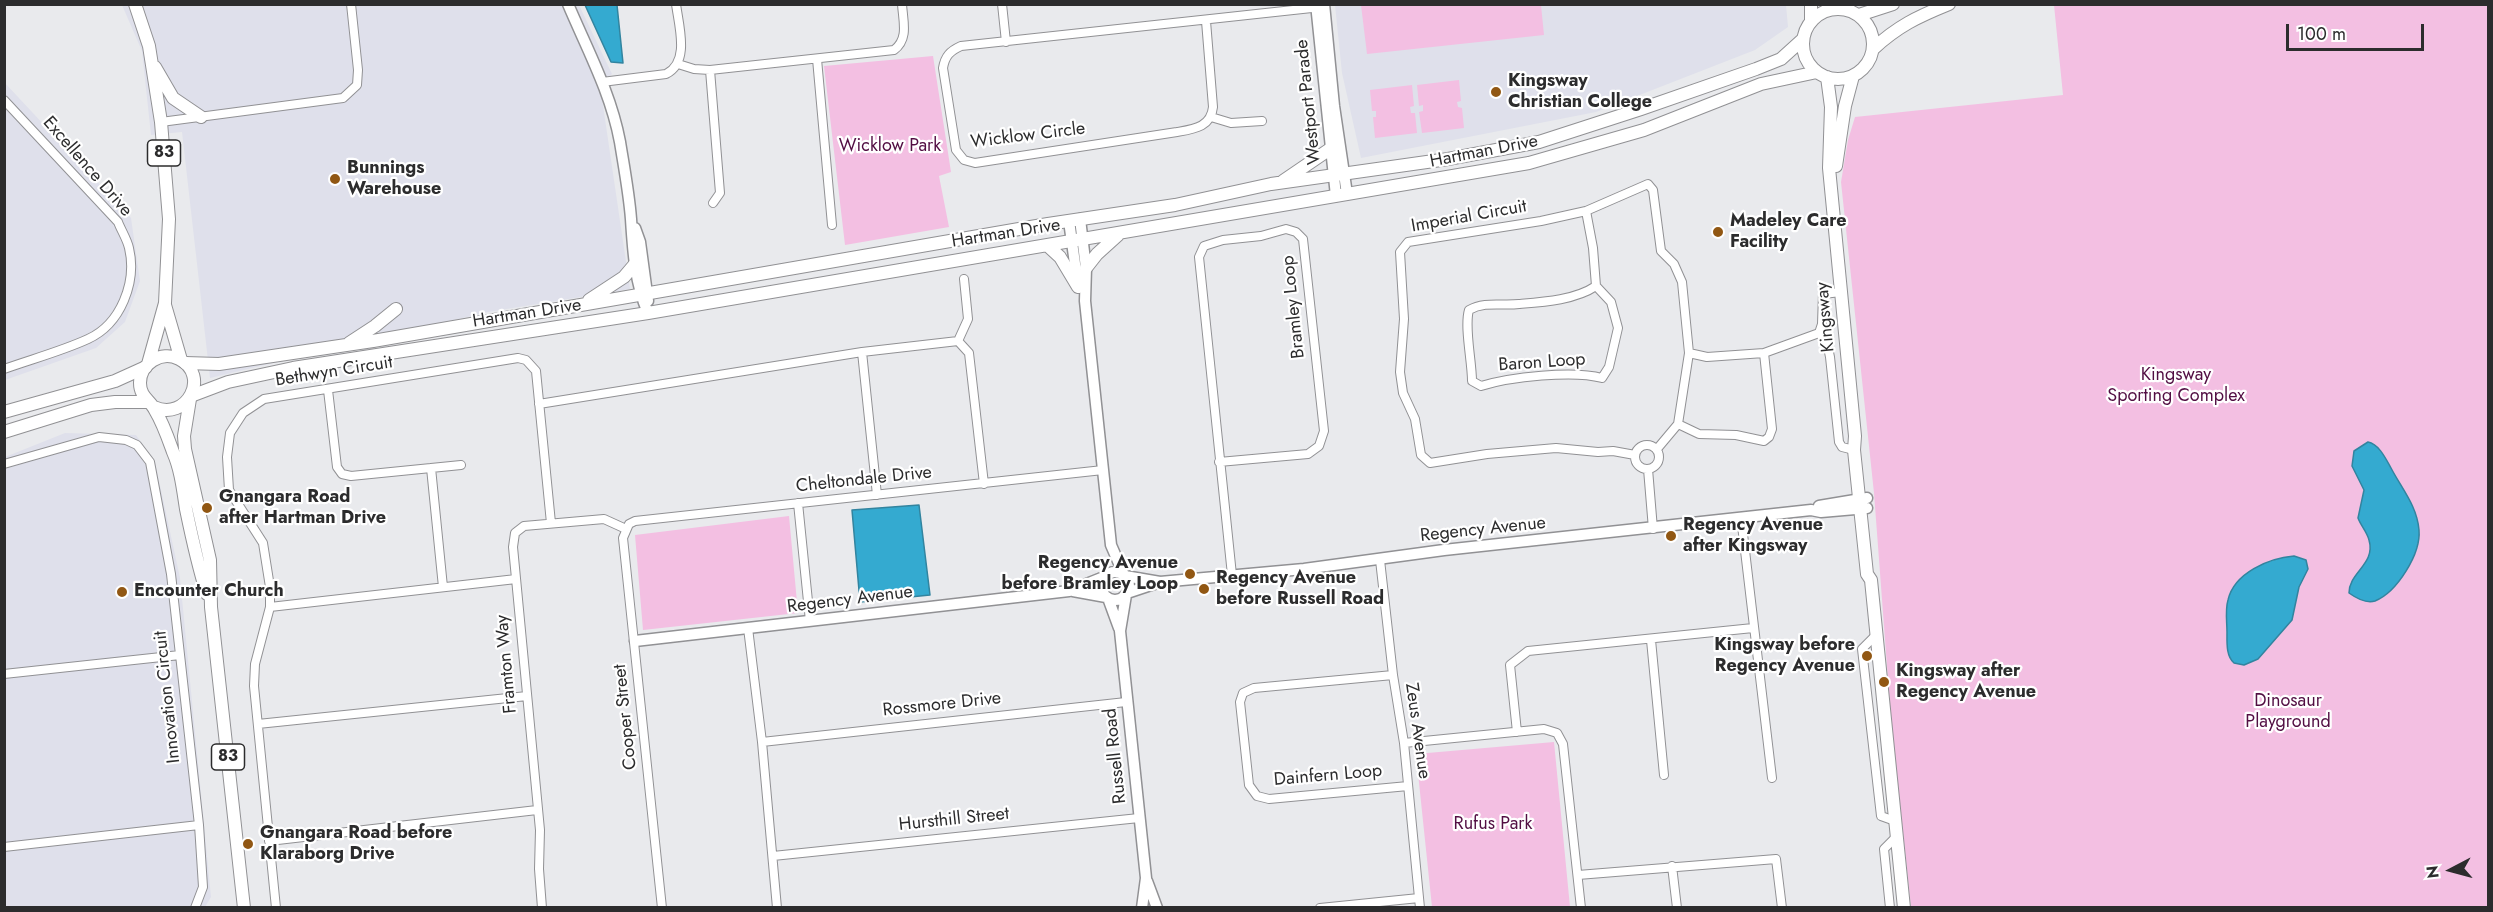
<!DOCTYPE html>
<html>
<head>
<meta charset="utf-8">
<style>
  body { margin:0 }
  #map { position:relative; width:2493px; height:912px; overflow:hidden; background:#e9eaed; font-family:Jost,sans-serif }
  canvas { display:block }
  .frame { position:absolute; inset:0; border:6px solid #2c2c2d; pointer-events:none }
  .north { position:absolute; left:2421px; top:840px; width:60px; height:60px; -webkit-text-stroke:4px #fff; paint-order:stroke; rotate:264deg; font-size:16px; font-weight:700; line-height:24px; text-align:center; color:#2c2c2d }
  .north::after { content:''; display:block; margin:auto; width:21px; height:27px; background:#2c2c2d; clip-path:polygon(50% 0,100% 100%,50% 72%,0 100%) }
  .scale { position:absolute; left:2286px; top:24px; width:138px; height:27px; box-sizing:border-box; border:3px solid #2c2c2d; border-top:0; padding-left:8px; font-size:18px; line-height:21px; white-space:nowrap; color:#2c2c2d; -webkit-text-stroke:4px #fff; paint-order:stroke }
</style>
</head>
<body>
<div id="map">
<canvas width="2493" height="912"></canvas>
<div class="frame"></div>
<div class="north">N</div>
<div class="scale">100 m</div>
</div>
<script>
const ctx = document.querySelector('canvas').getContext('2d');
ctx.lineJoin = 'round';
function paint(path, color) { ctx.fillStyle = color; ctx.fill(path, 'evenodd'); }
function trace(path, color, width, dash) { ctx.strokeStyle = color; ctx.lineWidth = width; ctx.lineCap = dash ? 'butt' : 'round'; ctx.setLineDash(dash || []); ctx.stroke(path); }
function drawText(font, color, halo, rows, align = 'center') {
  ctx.font = font + ' Jost,sans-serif'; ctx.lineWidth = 4.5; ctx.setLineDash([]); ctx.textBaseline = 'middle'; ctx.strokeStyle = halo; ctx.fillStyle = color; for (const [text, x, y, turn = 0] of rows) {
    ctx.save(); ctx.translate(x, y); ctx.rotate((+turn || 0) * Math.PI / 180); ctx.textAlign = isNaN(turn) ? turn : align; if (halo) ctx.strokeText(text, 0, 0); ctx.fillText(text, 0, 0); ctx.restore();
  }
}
paint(new Path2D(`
  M122,5H579L612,74L600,85L630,289L488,312L210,378L182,132L151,135L142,51Z
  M1335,5H1786L1788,27L1755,50L1596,112L1361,158L1342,73Z
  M4,82L131,218L140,281L125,322L96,348L5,380Z
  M65,433L136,435L155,462L180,578L211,897L205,907L5,908V457Z`), '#dfe0eb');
paint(new Path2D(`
  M1361,5H1541L1544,35L1367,54Z
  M2054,5H2488V907H1911L1891,719L1874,493L1841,182L1848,140L1855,117L2063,95Z
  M933,56L951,172L939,176L949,227L845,245L824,66Z
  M1459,80L1461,101L1457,102L1458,107L1462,108L1464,128L1422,133L1419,112L1423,111V105L1419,106L1417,85Z
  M1412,85L1414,106L1410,107L1411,113H1415L1417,133L1375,138L1373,117H1376V111H1372L1370,90Z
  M789,516L798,613L643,630L635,535Z
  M1554,742L1570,907H1432L1416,754Z`), '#f3bfe2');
const water = new Path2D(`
  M585,5H617L623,63L611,62Z
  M2368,442C2379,444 2386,459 2391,468C2402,489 2417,506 2419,530C2421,554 2397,592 2375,601C2366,604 2356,598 2349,593C2349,572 2376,564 2369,540C2367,532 2361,526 2358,518L2364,490L2352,466L2354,451Z
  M919,505L930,595L860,602L852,510Z
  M2294,556L2306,560L2308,569L2299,587L2292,620L2258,659L2244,665L2234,663C2226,656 2227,643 2227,632C2227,622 2225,610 2228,600C2234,573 2269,558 2294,556Z`);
paint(water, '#34aad0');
trace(water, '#32849f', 1.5);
const minor = new Path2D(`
  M1002,4L1006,42
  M1206,21L1213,107C1211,127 1194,129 1177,132L975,163L964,160L956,150L943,68C945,56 950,51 961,46L1321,7
  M817,59L832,225
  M678,64L694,69L710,70L894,50C909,39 903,21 902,4
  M710,70L720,193L713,203
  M602,82L666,74C690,62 679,27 676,4
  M4,100L118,222C121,230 127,239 129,248C137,282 121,324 88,339C62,351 32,359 4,369
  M1211,117L1231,123L1262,121
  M161,122L343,98L357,85L358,70L351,4
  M1586,211L1593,248L1596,286L1611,302L1618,328L1609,367L1602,378C1573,370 1510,377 1481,386L1472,381C1472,361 1464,327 1469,310C1485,301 1501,306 1519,304C1544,302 1575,300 1596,286
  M1841,292L1823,294L1822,324L1819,333L1827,343L1830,357L1839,442L1842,447L1854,450
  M958,341L968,319L964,279
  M1689,353L1707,357L1764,353L1819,333
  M328,390L337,467L342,474L351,476L461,465
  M539,404L862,352
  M1678,424L1699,434L1736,435L1764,441L1769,437L1772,429L1764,353
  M1635 457a12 12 0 1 1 24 0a12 12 0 1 1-24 0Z
  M1635,455L1613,451L1598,452L1556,448L1487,454L1430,463L1421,455L1415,419L1403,393L1400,372L1404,319L1400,252L1408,242L1541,221L1586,211L1648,184L1653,190L1661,251L1674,264L1682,282L1689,353L1678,424L1657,449
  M1219,462L1308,454L1319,446L1324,431L1303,239L1296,232L1286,229L1261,236L1223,240L1204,246L1199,257L1232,575
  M4,464L99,437L126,440L137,445L150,462L171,574L199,825L203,887L195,908
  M431,468L443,587
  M1648,469L1653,529
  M877,495L862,352L958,341L969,353L984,484
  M798,503L810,621
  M1741,517L1772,778
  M1380,560L1393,675L1404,743L1420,908
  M270,607L516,579
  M748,628L762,742L777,908
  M1877,634L1862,649L1881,816L1895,821
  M1651,640L1664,775
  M4,674L180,655
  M1393,675L1254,688L1243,693L1240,702L1249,785L1257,796L1269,799L1408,786
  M258,724L527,696
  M1517,732L1510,665L1528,651L1753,628
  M762,742L1126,702
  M1404,743L1544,729L1557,733L1563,744L1581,908
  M269,841L537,810
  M4,847L199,825
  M773,856L1139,818
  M1672,866L1677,908
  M1578,875L1776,859L1782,908
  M276,908L254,686L255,664L270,607V587L263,543L229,490L227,457L230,433L243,413L264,399L518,358L526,360L536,371L551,523
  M542,908L539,869L540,830L513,547L515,533L524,526L604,519L626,529
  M662,908L623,538L629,524L635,521L1103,470
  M1320,908L1419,898
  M1890,908L1884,849L1897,836`);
const tertiary = new Path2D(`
  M568,4C587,49 611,93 620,142C624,167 629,193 631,219C633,251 635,283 648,313
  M1316,4L1336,196
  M1324,4L1334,106L1347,194
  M1080,219L1086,268L1085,301L1111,545L1124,575
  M1069,221L1078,285
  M635,228L640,242L648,301
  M1819,506L1867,498
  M1101 586a14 14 0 1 1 28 0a14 14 0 1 1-28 0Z
  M1125,576L1160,582L1304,569L1444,550L1811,510L1821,512L1867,508
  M1073,591L1106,597
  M1127,593L1157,583
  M1126,595L1120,631L1146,878L1142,908
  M1108,598L1119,628
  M635,641L1069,591L1104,577
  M1147,881L1157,908`);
const secondary = new Path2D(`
  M1811,4V21
  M1803 44a35 35 0 1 1 70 0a35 35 0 1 1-70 0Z
  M1859,15L1893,4
  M1873,49C1898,26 1917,17 1949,4
  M1827,77L1831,107L1829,168L1855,436L1854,450L1867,574L1871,580L1904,908
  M1836,166L1845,106L1853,76
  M1283,181L1330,149
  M1047,245L1060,257L1078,287
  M1086,268L1097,254L1118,235
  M589,300L624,277L635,264
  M349,343L375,326L396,309
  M185,363L219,364L373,341L1048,224L1175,205L1271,184L1448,159L1539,142L1641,109L1756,69L1781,59L1802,40
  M191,396L228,382L293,368L648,313L1529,163L1644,130L1761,84L1817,72
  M4,412L115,381L146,367
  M4,432L91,405L115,402H148`);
const primary = new Path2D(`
  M135,4L149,46L161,122L169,219L165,303L148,364
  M155,67L173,98L201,117
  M165,305L181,360
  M190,399L184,436L185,449L210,560L211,607L244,908
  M154,407C187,422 211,375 179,359C161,350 140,364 140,383C140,397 150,400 155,410C163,423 168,438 173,452C181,470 183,490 186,509C192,538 198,566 207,594`);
trace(minor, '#919194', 10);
trace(tertiary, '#919194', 13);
trace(secondary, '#919194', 14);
trace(primary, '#919194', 14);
trace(minor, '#fff', 8);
trace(tertiary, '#fff', 10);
trace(secondary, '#fff', 12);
trace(primary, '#fff', 12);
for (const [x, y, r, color] of [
  [1496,92,6,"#915713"],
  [335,179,6,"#915713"],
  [1718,232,6,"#915713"],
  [207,508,6,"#915713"],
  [1671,536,6,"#915713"],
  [1190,574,6,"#915713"],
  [1204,589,6,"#915713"],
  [122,592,6,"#915713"],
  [1867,656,6,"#915713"],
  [1884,682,6,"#915713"],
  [248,844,6,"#915713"]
]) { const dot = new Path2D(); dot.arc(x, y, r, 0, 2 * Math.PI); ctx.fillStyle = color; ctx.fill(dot); trace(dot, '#fff', 2); }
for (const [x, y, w] of [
  [164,153,33],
  [228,757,33]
]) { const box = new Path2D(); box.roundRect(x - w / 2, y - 13, w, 26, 4.5); ctx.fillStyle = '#fff'; ctx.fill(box); trace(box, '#2c2c2d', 1.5); }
drawText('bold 16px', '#2c2c2d', null, [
  ["83",164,153],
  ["83",228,757]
]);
drawText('bold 18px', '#2c2c2d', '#fff', [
  ["Kingsway",1508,82],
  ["Christian College",1508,103],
  ["Bunnings",347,169],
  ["Warehouse",347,190],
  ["Madeley Care",1730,222],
  ["Facility",1730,243],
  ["Gnangara Road",219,498],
  ["after Hartman Drive",219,519],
  ["Regency Avenue",1683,526],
  ["after Kingsway",1683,547],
  ["Regency Avenue",1178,564,"right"],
  ["before Bramley Loop",1178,585,"right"],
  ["Regency Avenue",1216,579],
  ["before Russell Road",1216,600],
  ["Encounter Church",134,592],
  ["Kingsway before",1855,646,"right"],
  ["Regency Avenue",1855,667,"right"],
  ["Kingsway after",1896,672],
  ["Regency Avenue",1896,693],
  ["Gnangara Road before",260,834],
  ["Klaraborg Drive",260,855]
], 'left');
drawText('18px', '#2c2c2d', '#fff', [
  ["Westport Parade",1309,102,-96],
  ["Wicklow Circle",1028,136,-7],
  ["Hartman Drive",1484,152,-11],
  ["Excellence Drive",87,167,49],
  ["Imperial Circuit",1469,217,-10],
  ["Hartman Drive",1006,234,-9],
  ["Bramley Loop",1294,307,-96],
  ["Hartman Drive",527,314,-9],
  ["Kingsway",1826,317,-95],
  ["Baron Loop",1542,363,-4],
  ["Bethwyn Circuit",334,372,-9],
  ["Cheltondale Drive",864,480,-6],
  ["Regency Avenue",1483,530,-6],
  ["Regency Avenue",850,600,-7],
  ["Framton Way",507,664,-95],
  ["Innovation Circuit",168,697,-96],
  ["Rossmore Drive",942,705,-6],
  ["Cooper Street",626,717,-96],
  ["Zeus Avenue",1417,731,82],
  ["Russell Road",1116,756,-96],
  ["Dainfern Loop",1328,776,-5],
  ["Hursthill Street",954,820,-6]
]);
drawText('18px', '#520e43', '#fff', [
  ["Wicklow Park",890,147],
  ["Kingsway",2176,376],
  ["Sporting Complex",2176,397],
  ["Dinosaur",2288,702],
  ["Playground",2288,723],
  ["Rufus Park",1493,825]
]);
</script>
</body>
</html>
